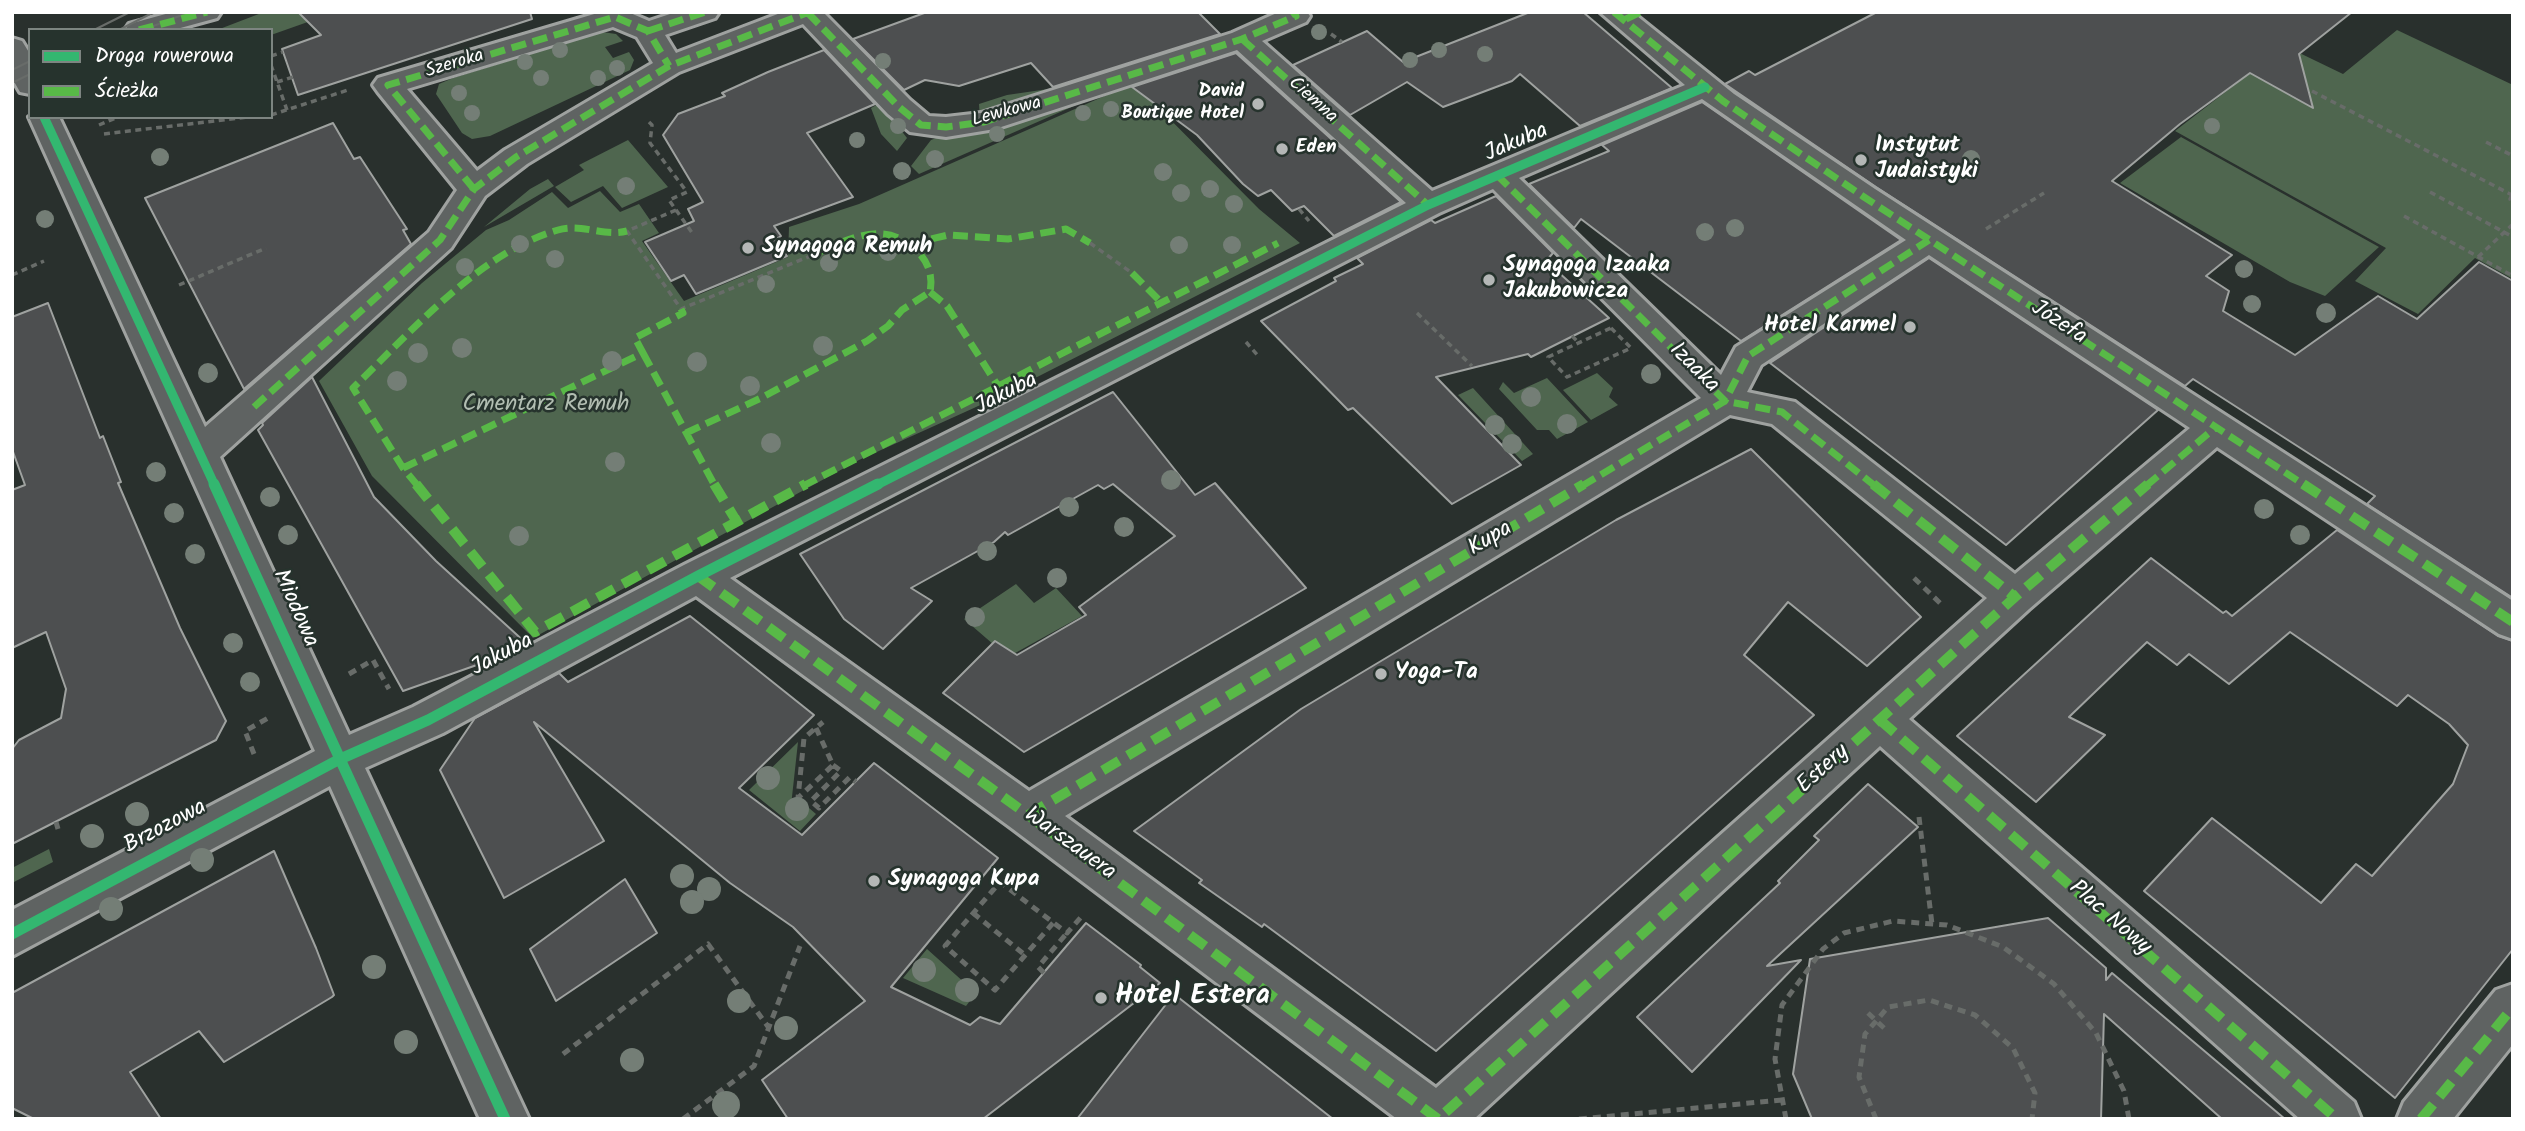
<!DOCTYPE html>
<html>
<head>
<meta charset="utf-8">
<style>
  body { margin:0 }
  #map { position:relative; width:2525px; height:1131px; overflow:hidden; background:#29302d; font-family:Kalam,sans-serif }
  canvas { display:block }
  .frame { position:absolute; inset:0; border:14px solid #fff; pointer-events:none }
  .legend { position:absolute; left:28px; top:28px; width:245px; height:91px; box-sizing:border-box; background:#26332d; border:2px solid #7d8581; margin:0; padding:9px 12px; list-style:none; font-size:21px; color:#fff }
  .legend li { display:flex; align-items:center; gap:14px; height:35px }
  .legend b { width:35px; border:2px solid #7d8581 }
</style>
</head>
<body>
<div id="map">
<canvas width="2525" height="1131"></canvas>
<div class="frame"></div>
<ul class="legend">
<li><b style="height:9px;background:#33b770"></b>Droga rowerowa</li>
<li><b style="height:9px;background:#58b947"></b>Ścieżka</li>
</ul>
</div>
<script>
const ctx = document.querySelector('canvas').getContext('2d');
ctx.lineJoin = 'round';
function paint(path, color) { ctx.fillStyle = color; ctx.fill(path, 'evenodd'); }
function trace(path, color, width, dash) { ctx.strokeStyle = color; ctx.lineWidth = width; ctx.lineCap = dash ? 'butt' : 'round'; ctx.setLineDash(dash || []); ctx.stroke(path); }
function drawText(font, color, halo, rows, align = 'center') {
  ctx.font = font + ' Kalam,sans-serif'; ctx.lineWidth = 5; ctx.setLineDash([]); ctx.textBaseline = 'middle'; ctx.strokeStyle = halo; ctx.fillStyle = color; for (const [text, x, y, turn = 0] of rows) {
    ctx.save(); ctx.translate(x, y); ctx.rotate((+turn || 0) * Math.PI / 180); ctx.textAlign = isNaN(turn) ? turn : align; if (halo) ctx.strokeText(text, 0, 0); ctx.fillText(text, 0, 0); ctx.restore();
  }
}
paint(new Path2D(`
  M264,12H336L271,35V30H217Z
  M2397,30L2513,85V279L2475,258L2418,314L2355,281L2386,248L2175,131L2285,46L2343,74Z
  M602,32L616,34L623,41L605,47L613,58L629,52L634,60L630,70L490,136L472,139L462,133L436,94L439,84L453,78Z
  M1146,54L1152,60L980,119L979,104L1007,95L1055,88Z
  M1134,83L1259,209L1300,243L996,398L859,460L533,638L372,476L319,381L422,283L486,230L509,220L552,192L568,208L600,191L620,212L639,204L659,233L642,241L684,301L788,257L789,227L859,204Z
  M1124,84L919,174L911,166L931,140L944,135L987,133Z
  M880,103L907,138L897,151L881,134L871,108Z
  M2181,137L2379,247L2325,296L2290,282L2120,183Z
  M628,140L668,187L622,208L603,186L571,202L555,187L584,170L579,165Z
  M548,179L554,186L484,227L530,189Z
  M1597,373L1613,388L1609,397L1618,405L1591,420L1563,390Z
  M1547,378L1588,422L1557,439L1549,430H1537L1499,389L1503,382L1514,393Z
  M1473,388L1533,454L1522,461L1458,395Z
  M1016,584L1034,603L1056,588L1082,616L1008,657L964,619Z
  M798,742L791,806L802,802L816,814L800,831L749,790Z
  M49,849L53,862L12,883V868Z
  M927,949L976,993L966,1006L903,978Z`), '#4f664f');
const building = new Path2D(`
  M298,12H530L532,19L298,95L282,49L321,35Z
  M927,12H1198L1220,34L1053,87L1031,63L959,86L925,80L904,90L853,39Z
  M1530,12H1583L1672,88L1580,126L1520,74L1512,81L1443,107L1407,82L1350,115L1293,65L1367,31L1403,62Z
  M1877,12H2352L2299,54L2313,108L2250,73L2180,124L2112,181L2232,255L2206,276L2229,291L2223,311L2295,355L2378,296L2417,319L2479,262L2513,281V598L2367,504L2375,496L2193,379L2185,386L1876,187L1725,84L1749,71L1755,75Z
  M824,50L875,104L807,133L853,197L774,226L781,236L775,240L787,256L696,294L684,275L671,281L645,242L694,221L688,209L703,202L663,135L678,114L725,96L722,93L768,72Z
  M1236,53L1401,202L1334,236L1304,206L1292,211L1271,190L1258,196L1243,184L1197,135L1132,87Z
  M1702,102L1901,240L1741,341L1581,219L1574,228L1529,184L1609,151L1602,145Z
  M333,123L354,159L360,157L407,229L403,230L411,244L244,389L145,198Z
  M1496,196L1553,253L1546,261L1609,318L1531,357L1528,354L1436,377L1521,465L1452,504L1353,408L1348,410L1261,321L1336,281L1334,278L1363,264L1357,258L1431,220L1435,223Z
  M1929,258L2158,410L2006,545L1770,363Z
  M48,303L100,438L103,436L121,482L118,483L180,628L226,721L216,740L12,844V749L19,740L61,718L66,689L46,632L12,648V490L25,485L12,449V317Z
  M312,377L374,497L436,561L527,644L508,654L403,691L258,430L263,425L262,423Z
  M1113,392L1195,495L1215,483L1306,588L1024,752L943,693L995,641L1017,655L1086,615L1079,607L1175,536L1113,484L1104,489L1098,485L1008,535L1005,532L994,542L911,588L932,601L883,649L844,619L800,554Z
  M1751,449L1921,617L1867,666L1788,602L1744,655L1814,715L1436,1051L1264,924L1262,927L1199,883L1202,880L1134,831L1301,709L1616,520Z
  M2337,530L2498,636L2513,641V949L2395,1098L2144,891L2212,818L2321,903L2356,864L2372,876L2453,784L2468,745L2449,724L2408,695L2397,706L2290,632L2229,684L2189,654L2177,665L2147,642L2069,717L2105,735L2036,802L1957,736L2151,558L2223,613L2226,611L2232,616Z
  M690,616L814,715L739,788L802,835L874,763L998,858L891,987L970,1025L980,1017L1000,1024L1086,923L1141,965L1140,967L1160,983L983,1119H788L762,1080L865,1001L793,927L730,883L534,722L604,841L504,898L440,770L475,718L559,673L568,682Z
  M1868,784L1918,827L1767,966L1801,960L1692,1072L1637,1017L1780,883L1778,881L1819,840L1814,836Z
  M274,851L316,948L334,995L332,997L224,1062L199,1031L130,1072L161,1119H34L12,1108V993Z
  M625,879L657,933L556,1001L530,949Z
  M2048,918L2106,968V980L2112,973L2285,1119H2222L2104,1014L2101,1119H1812L1793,1074L1810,959Z
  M1174,994L1333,1119H1077Z`);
paint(building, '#4d4f50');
trace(building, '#9fa2a0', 2);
const minor = new Path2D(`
  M173,12H221L217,18L173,30H125L129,24Z
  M601,12H628L649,21L676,12H719L715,18L665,35L676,53L783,12H823L910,100L929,116L946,117L981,113L1232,33L1279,12H1307L1310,16L1306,22L1262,41L1432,191L1685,85L1600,12H1632L1734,94L1875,189L2513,601V639L2499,634L2217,447L2029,609L1909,719L2354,1102L2361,1119H2300L1880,746L1474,1119H1397L1013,829L696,596L443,733L365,768L529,1119H480L330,786L12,956V910L315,751L29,117H59L205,427L429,232L457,190L378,92L373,85L378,78ZM803,24L888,114L910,132L946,137L995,129L1237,50L1406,203L684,565L413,707L349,735L220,457L451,248L485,196L527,164L679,72ZM613,27L637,37L653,63L505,150L477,171L407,89ZM1702,99L1906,240L1736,347L1721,375L1519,178ZM1493,189L1701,398L1029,791L730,578L1439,213ZM1929,255L2190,428L2015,574L1795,402L1747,392L1761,365ZM1730,415L1772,424L1987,598L1436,1088L1065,816Z
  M12,38L22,41L30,54V94L20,92L12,78Z
  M2513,984V1044L2453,1119H2397L2404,1102L2496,990Z`);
trace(minor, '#9fa2a0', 6);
trace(new Path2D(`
  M1331,34L1342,42
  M271,56L283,52
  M271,65L287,110
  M277,82L293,77
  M2312,91L2512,195
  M271,115L348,90
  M649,122L652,125L650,143L687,192L669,200L693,234
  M99,125L118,117
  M104,134L248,117
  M2486,142L2513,156
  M2430,192L2513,237
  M2512,195L2510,199L2513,206
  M1299,209L1309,221
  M676,210L627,231L681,309L813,255
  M2404,216L2513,276
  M1986,229L2044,193
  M1090,243L1132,273
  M2478,257L2513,224
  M12,275L44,261
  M179,285L266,248
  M1417,313L1472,366
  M1611,328L1631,348L1567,377L1548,357Z
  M1572,336L1579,343
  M1246,342L1259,357`), '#686c69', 3.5, [6, 4.5]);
trace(new Path2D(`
  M1914,578L1940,603
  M349,674L373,660L389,689
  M816,728L833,765L798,798L804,738L823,722
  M254,754L245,731L270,717
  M833,765L841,771L811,801L819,808L850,777L856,782
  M1919,817L1932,924
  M56,822L58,829
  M973,913L1025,955
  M1053,923L995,990L945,946L1000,882L1067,933L1082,916
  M1044,973L1038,967L1067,933
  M1868,1013L1884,1028
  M563,1054L708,944L769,1028
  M683,1119L754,1066L800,946
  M1579,1119L1782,1100
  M1786,1119L1775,1059L1782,1005L1823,949L1844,933L1893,921L1947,925L2003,947L2054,984L2096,1033L2124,1091L2129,1119
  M1876,1119L1859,1077L1865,1034L1888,1007L1929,1000L1975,1015L2013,1048L2035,1093L2032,1119`), '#686c69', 5, [8, 6]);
paint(minor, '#5f6362');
trace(new Path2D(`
  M94,30L130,12
  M119,30L154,12
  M143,30L190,12
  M12,70L30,61
  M12,83L30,74`), '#686c69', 2);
trace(new Path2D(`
  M1614,12L1723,101L1864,197L2306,486
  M808,13L899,107L921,125L946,127L984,122L1242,39L1296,16L1293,12
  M1626,19L1641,12
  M139,30L207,12
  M648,31L705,12
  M1242,39L1428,205
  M1497,175L1725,401L1782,412L1875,486
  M474,189L388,85L615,17L648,31L669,66
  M910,244L948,235L1008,239L1066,229L1090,243
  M1132,273L1163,304
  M930,292L947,306L998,386
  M643,353L715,486
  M254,407L440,240L474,189L516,157L669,66L809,12
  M686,433L761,398L867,341L888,326L902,310L930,292C933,277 929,263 918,252C885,218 849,239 813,255
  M403,468L643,353L635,338L683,313L681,309
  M418,486L403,468L353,388C410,333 480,252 558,230C581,223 604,237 627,231
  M803,486L1278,243
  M1582,486L1725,401L1748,356L1929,240
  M2146,486L2216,427`), '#58b947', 7, [15, 7]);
trace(new Path2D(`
  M416,484L535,632L806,484
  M714,484L737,522
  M1873,484L2015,597
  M2303,484L2513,622
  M698,576L1028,815L1438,1119L2015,597L2148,484
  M1880,720L2337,1119
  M1028,815L1584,484
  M2421,1119L2513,1007`), '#58b947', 10, [19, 10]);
trace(new Path2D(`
  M44,117L215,486
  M875,486L1428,205L1705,87`), '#33b770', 9);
trace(new Path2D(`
  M214,484L505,1119
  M12,934L338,760L428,720L698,576L878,484`), '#33b770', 11);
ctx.fillStyle = '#747e76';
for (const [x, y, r] of [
  [1319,32,8],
  [560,50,8],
  [1439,50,8],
  [1485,54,8],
  [1410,60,8],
  [883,61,8],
  [525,62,8],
  [617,68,8],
  [541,78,8],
  [598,78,8],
  [459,93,8],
  [1111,109,8],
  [472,113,8],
  [1083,113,8],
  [898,126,8],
  [2212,126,8],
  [997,134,8],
  [857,140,8],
  [160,157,9],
  [935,159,9],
  [1971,159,9],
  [902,171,9],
  [1163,172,9],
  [626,186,9],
  [1210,189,9],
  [1181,193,9],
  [1234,204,9],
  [45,219,9],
  [1735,228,9],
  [1705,232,9],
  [520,244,9],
  [1179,245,9],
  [1232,245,9],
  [888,252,9],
  [555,259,9],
  [829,263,9],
  [465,267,9],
  [2244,269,9],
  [766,284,9],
  [2252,304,9],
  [2326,313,10],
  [823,346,10],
  [462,348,10],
  [418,353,10],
  [612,361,10],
  [697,362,10],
  [208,373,10],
  [1651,374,10],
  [397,381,10],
  [750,386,10],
  [1531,397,10],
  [1567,424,10],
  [1495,425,10],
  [771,443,10],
  [1512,444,10],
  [615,462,10],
  [156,472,10],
  [1171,480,10],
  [270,497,10],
  [1069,507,10],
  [2264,509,10],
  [174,513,10],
  [1124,527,10],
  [288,535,10],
  [2300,535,10],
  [519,536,10],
  [987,551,10],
  [195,554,10],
  [1057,578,10],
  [975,617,10],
  [233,643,10],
  [250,682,10],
  [768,778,12],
  [797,809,12],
  [137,814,12],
  [92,836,12],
  [202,860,12],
  [682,876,12],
  [709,889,12],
  [692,902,12],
  [111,909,12],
  [374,967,12],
  [924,970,12],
  [967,990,12],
  [739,1001,12],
  [786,1028,12],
  [406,1042,12],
  [632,1060,12],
  [726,1105,14]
]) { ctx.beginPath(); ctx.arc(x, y, r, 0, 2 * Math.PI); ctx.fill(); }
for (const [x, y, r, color] of [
  [1258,104,7,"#b4b7b6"],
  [1282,149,7,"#b4b7b6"],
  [1861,160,7,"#b4b7b6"],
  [748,248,7,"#b4b7b6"],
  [1489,280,7,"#b4b7b6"],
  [1910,327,7,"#b4b7b6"],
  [1381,674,7,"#b4b7b6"],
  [874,881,7,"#b4b7b6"],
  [1101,998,7,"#b4b7b6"]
]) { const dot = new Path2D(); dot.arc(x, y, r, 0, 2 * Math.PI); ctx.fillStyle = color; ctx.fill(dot); trace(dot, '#26332d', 2.5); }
drawText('19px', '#fff', '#26332d', [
  ["Szeroka",455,65,-17],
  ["Ciemna",1312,101,42],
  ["Lewkowa",1007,113,-15]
]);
drawText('bold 19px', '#fff', '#26332d', [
  ["David",1244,93],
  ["Boutique Hotel",1244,115],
  ["Eden",1296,149,"left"]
], 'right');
drawText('23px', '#fff', '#26332d', [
  ["Jakuba",1517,144,-23],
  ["Józefa",2058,324,33],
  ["Izaaka",1693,369,45],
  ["Jakuba",1007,395,-27],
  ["Kupa",1491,540,-31],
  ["Miodowa",294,609,66],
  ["Jakuba",503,656,-28],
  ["Estery",1824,770,-42],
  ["Brzozowa",166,828,-28],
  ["Warszauera",1069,845,36],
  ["Plac Nowy",2109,919,41]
]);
drawText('bold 23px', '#fff', '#26332d', [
  ["Instytut",1875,147],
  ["Judaistyki",1875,173],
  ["Synagoga Remuh",762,248],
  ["Synagoga Izaaka",1503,267],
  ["Jakubowicza",1503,293],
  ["Hotel Karmel",1896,327,"right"],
  ["Yoga-Ta",1395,674],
  ["Synagoga Kupa",888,881]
], 'left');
drawText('23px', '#b2beb2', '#26332d', [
  ["Cmentarz Remuh",546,406]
]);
drawText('bold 28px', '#fff', '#26332d', [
  ["Hotel Estera",1115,998]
], 'left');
</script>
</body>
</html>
